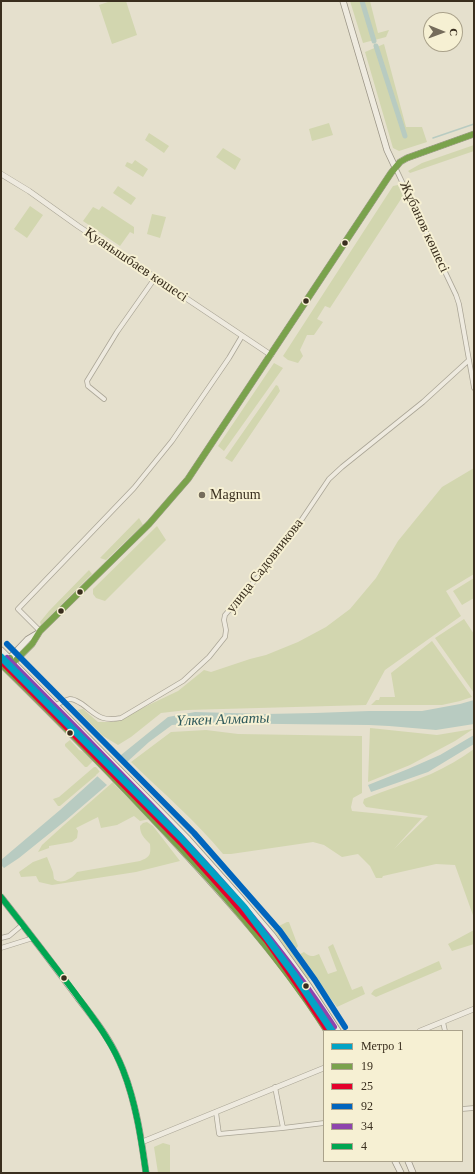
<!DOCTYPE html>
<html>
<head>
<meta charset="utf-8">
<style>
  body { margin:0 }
  #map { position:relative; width:475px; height:1174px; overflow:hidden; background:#e5e0cd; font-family:"Times New Roman",serif }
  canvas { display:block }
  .frame { position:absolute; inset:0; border:2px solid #392e1e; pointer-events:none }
  .legend { position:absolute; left:323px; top:1030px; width:140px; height:132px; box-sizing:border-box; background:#f6f0d3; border:1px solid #aaa28b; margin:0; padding:5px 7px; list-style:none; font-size:12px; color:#392e1e }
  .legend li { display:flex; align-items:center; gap:8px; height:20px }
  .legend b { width:20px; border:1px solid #aaa28b }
  .north { position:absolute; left:423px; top:12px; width:40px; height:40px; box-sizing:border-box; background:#f6f0d3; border:1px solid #aaa28b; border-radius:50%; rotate:91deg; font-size:11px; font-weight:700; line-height:16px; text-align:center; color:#392e1e }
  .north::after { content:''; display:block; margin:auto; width:14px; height:18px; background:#756c5b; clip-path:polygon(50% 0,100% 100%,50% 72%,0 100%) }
</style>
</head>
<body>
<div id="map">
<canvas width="475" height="1174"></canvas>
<div class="frame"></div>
<ul class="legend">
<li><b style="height:5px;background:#03a3c5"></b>Метро 1</li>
<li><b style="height:5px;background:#7aa24c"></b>19</li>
<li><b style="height:5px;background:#e4002b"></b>25</li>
<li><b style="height:5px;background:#0065bd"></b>92</li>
<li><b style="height:5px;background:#8e44ad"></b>34</li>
<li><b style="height:5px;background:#00a651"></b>4</li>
</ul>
<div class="north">С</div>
</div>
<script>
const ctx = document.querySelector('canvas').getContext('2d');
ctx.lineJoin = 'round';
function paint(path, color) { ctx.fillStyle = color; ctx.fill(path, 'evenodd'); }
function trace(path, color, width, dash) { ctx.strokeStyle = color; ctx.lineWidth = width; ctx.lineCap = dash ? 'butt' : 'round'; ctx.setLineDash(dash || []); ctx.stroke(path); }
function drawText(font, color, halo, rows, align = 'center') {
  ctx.font = font + ' "Times New Roman",serif'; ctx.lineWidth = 4; ctx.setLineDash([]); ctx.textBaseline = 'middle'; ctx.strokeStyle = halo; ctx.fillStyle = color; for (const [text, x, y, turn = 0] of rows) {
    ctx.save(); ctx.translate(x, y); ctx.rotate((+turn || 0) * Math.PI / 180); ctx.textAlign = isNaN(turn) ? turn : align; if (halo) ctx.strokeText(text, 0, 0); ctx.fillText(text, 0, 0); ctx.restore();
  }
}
paint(new Path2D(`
  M111,1H126L137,35L112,44L99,5Z
  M350,1H370L378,33L389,30L386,37L363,43Z
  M384,44L406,127H422L427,142L399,151L393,148L365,52Z
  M329,123L333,135L312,141L309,129Z
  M149,133L169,146L164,153L145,140Z
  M474,145V151L410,173L408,171L422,163Z
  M223,148L241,159L235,170L216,157Z
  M135,160L148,169L143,177L125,166L127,162L132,164Z
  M398,185L403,196L330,308L325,306L317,319L323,322L314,335H307L300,350L303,356L298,363L288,360L283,356L393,186Z
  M118,186L136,198L131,205L113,193Z
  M30,206L43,215L27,238L14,229Z
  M102,206L134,227V234L130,232L120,246L83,221L93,207L99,210Z
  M152,214L166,217L160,238L147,234Z
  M274,363L283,368L224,451L218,446Z
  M276,385L278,386L280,391L232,462L225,458Z
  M474,468V574L446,591L461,616L385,670L366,705L187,710L161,713L131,737L118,745L103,736L77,710L83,709L98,722H113L178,691L204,670L211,672L250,659L266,655L298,642L326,627L350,609L376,578L398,541L442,487Z
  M139,518L143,525L106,560L100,558Z
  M157,526L166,540L105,601L96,598L93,594V589Z
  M89,570L92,574L41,625L40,622L49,611Z
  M474,578V598L462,605L453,591Z
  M464,619L474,634V693L435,638Z
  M432,641L472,697L460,701L442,705H371L376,700H379L380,697H395L391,673Z
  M370,728L437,735L473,729L455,741L410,765L368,782Z
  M206,730L238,734L362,736V793L353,798L351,807L352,811L422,818L394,849L428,816L366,807L363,803L364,799C386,790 409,783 431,774C446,767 460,759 474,749V918L455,865L436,864L383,876L382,878H376L370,866L358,854L342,857L324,845L313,842L231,854H223C196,821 162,792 131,762L171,732Z
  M70,740L79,750L84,752L93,761L87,767H85L65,746V744Z
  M94,767H96L100,772L60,806H58L53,799L59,797Z
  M113,782L115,785L150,819L140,821L134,816L117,825L101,828L98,817L76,828L78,831L77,838L72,842L49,846V848L38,852L42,845L64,825Z
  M147,822L153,826L180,861L136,872L52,885L39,882L36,876L21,877L19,872L33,862L47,857L53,872L54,879C61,885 72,879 77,872L140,861C150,857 151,855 150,844C144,838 140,834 140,826L143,823Z
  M287,922H289L298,946L295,950L298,955L304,952C309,957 313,957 319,954L328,974L337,971L328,947L333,944L352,990L362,986L365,994L337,1007L314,976L312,978L307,979L273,929Z
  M474,930V944L452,951L448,944Z
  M439,961L442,969L376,997L371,994L374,990Z
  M163,1143L170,1145V1173H158L154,1147Z`), '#d2d6af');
paint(new Path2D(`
  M474,700V724L436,730L389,726L369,725L196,723L172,725L149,742L127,762L107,785L65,821L19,858L4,868L1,865V860L60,810L121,755L168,717L195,712L266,714L315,713L369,711H422L460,704Z
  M474,735V744L428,772L371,792L368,785L408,769L440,755Z`), '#b8cbc1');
paint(new Path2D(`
  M118,755L128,765L108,786L96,775Z`), '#e5e0cd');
trace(new Path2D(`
  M433,138L474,124`), '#b8cbc1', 1.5);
trace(new Path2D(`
  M362,1L374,41
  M376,46L405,136`), '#b8cbc1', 5);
const minor = new Path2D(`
  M395,167L456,295L459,304L474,388
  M104,399L88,386L87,381L117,332L155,278
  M40,631L18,609L134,488L172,441L229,358L242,336
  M56,705C60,703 65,700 70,699C75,699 78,702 82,704C97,715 101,722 121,718L183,681L209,657L225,637L226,630L224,620L225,615L270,563L294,531L329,479L342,467L423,402L469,360
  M1,938L9,936L22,925
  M1,948L33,938
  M443,1022L445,1031
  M275,1087L283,1128L324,1123
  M462,1109L474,1108
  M216,1112L219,1134L283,1128`);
const tertiary = new Path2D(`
  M1,174L29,191L78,226L271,355
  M420,1031L474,1009
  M142,1142L324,1068`);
const secondary = new Path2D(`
  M343,1L387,150L395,167
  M1,650L188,839L238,895L273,936L308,985L338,1031
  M8,660L28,639L38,633
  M1,664C58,720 114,777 169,836C226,898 282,959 327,1031
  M2,665L14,662L32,644L40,631L149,524L188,479L391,173L400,162L407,158L474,134
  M1,897C27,930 53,964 78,998C92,1016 107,1035 117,1056C134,1091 141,1135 146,1173
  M395,1161L401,1173
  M408,1161L413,1173`);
trace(minor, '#aaa596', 5.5);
trace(tertiary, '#aaa596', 6);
trace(secondary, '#9a9486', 7);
trace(minor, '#eeeadf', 4);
trace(tertiary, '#eeeadf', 5);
trace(secondary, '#eeeadf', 5.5);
trace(new Path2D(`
  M10,658L2,665C53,714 102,765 150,816C215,884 276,952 327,1031
  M14,662L32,644L40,631L149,524L188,479L391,173L400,162L407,158L474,134`), '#7aa24c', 6);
trace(new Path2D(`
  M1,661L182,844L232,900L267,941L301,990L328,1031`), '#e4002b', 6);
trace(new Path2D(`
  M7,644L194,833L244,890L280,931L315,980L345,1027`), '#0065bd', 6);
trace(new Path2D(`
  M7,658C55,706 102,754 149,803C216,873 281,945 334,1027`), '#8e44ad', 6);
trace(new Path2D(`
  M1,897C26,929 51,961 75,993C93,1018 112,1041 123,1070C136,1103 141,1138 146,1173`), '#00a651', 6);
trace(new Path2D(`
  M1,657L181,838L244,907L293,973L332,1031`), '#03a3c5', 7);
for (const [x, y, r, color] of [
  [345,243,3.5,"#392e1e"],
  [306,301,3.5,"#392e1e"],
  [202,495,4,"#756c5b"],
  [80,592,3.5,"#392e1e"],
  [61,611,3.5,"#392e1e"],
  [70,733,3.5,"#392e1e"],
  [64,978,3.5,"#392e1e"],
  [306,986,3.5,"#392e1e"]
]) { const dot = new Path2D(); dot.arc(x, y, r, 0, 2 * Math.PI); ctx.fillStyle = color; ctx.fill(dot); trace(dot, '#f6f0d3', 1.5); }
drawText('14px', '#392e1e', '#f6f0d3', [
  ["Жұбанов көшесі",424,227,65],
  ["Қуанышбаев көшесі",136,265,34],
  ["улица Садовникова",265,566,-52]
]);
drawText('14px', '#392e1e', '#f6f0d3', [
  ["Magnum",210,495]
], 'left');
drawText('italic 15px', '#2d585a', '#f6f0d3', [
  ["Үлкен Алматы",223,720,-2]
]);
</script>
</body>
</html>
